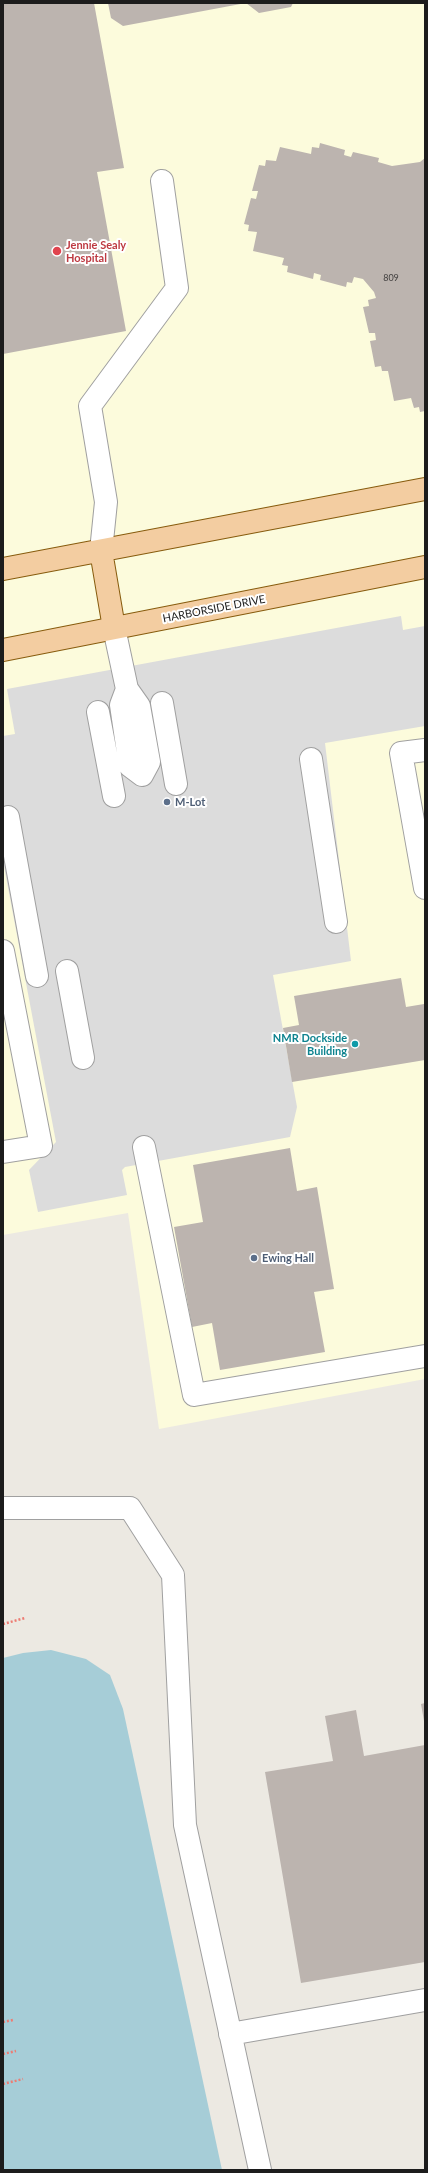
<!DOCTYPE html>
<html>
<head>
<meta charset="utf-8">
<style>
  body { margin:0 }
  #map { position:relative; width:428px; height:2173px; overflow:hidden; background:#ece9e2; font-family:Lato,sans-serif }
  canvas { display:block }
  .frame { position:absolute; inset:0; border:4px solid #1c1c1c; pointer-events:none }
</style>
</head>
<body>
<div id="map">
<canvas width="428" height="2173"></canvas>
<div class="frame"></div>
</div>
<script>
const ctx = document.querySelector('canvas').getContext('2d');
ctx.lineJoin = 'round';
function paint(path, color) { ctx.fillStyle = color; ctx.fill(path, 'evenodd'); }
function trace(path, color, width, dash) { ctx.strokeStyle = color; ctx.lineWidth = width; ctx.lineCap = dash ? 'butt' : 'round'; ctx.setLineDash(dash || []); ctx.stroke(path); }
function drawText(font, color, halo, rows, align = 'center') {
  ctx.font = font + ' Lato,sans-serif'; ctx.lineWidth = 4; ctx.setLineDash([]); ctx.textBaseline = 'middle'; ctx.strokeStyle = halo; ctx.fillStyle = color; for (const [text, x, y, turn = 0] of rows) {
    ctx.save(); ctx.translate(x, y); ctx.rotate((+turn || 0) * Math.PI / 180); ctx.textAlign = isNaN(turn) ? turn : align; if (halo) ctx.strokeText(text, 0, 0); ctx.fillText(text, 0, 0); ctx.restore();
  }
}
paint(new Path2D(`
  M3,3H425V1379L159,1429L128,1213L3,1235Z`), '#fcfbdc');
paint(new Path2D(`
  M401,616L403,630L425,626V726L325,743L351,961L273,975L297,1107L290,1137L125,1167L122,1170L127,1195L38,1212L29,1170L56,1142L3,861V736L15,734L7,689Z`), '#dcdcdc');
paint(new Path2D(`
  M51,1650L86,1659L110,1675L123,1709L222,2170H3V1658L23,1653Z`), '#a6cdd7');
paint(new Path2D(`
  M3,3H94L124,168L97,172L126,331L3,354Z
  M108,3H293L291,7L259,13L246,3L123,26L111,18Z
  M320,143L345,150L344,155L351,157L353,152L379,158L378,162L392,166L420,162L425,158V411L420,412L419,407L414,408L411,398L394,401L388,371H382L381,366L375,367L370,341L376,340L375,333H369L363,307L369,306L368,300L376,298L374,292L363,279L354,277L352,283L347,282L346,287L320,280L321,275L314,273L313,279L287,272L288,266L282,265L284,258L253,251L257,232L248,231L249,225L244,224L251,198L256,199L258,191H252L259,165L265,166L266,160L276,161L280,147L311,154L312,147L319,148Z
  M401,978L406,1007L424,1004L425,1060L292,1082L283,1028L299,1025L294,996Z
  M290,1148L297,1191L317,1187L334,1289L314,1292L325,1352L220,1370L212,1323L192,1327L174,1227L203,1222L193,1165Z
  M425,1703V1721H424L421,1704Z
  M356,1710L364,1756L425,1745V1962L301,1983L265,1772L333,1761L325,1716Z`), '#bcb4af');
const minor = new Path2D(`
  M101,551L106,502L90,406L177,288L162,181
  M114,628L127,689L139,706L149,762L142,775L130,766L121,705L127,689
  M162,703L176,784
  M98,712L114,796
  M425,750L401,753L425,888
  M311,759L336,922
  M8,817L37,976
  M3,951L41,1146L3,1152
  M67,971L83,1058
  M144,1147L194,1395L425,1356
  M3,1508H130L173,1575L185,1825L260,2170
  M230,2034L425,2000`);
const major = new Path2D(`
  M101,551L114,628
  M3,569L425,489
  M3,650L425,567`);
trace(minor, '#a0a0a0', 24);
trace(major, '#875b0d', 24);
trace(new Path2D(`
  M3,1624L25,1618
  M3,2022L13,2020
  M3,2054L16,2051
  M3,2084L23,2079`), '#ed7c73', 2.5, [2, 2]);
trace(minor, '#fff', 22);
trace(major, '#f3cda1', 22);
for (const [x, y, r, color] of [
  [57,251,5,"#e0444e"],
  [167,802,4,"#5c6f8a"],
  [355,1044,4,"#0f9aa8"],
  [254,1258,4,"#5c6f8a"]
]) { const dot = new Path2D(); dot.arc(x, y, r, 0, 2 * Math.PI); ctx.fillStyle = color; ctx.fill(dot); trace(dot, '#fff', 1.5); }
drawText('9px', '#444241', null, [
  ["809",391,278]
]);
drawText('bold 11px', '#be3a42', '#fff', [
  ["Jennie Sealy",66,245],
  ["Hospital",66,258]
], 'left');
drawText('11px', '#1c1c1c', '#fff', [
  ["HARBORSIDE DRIVE",214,609,-11]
]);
drawText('bold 11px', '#4e5e75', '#fff', [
  ["M-Lot",175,802],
  ["Ewing Hall",262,1258]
], 'left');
drawText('bold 11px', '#0d838f', '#fff', [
  ["NMR Dockside",347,1038],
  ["Building",347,1051]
], 'right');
</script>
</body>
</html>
